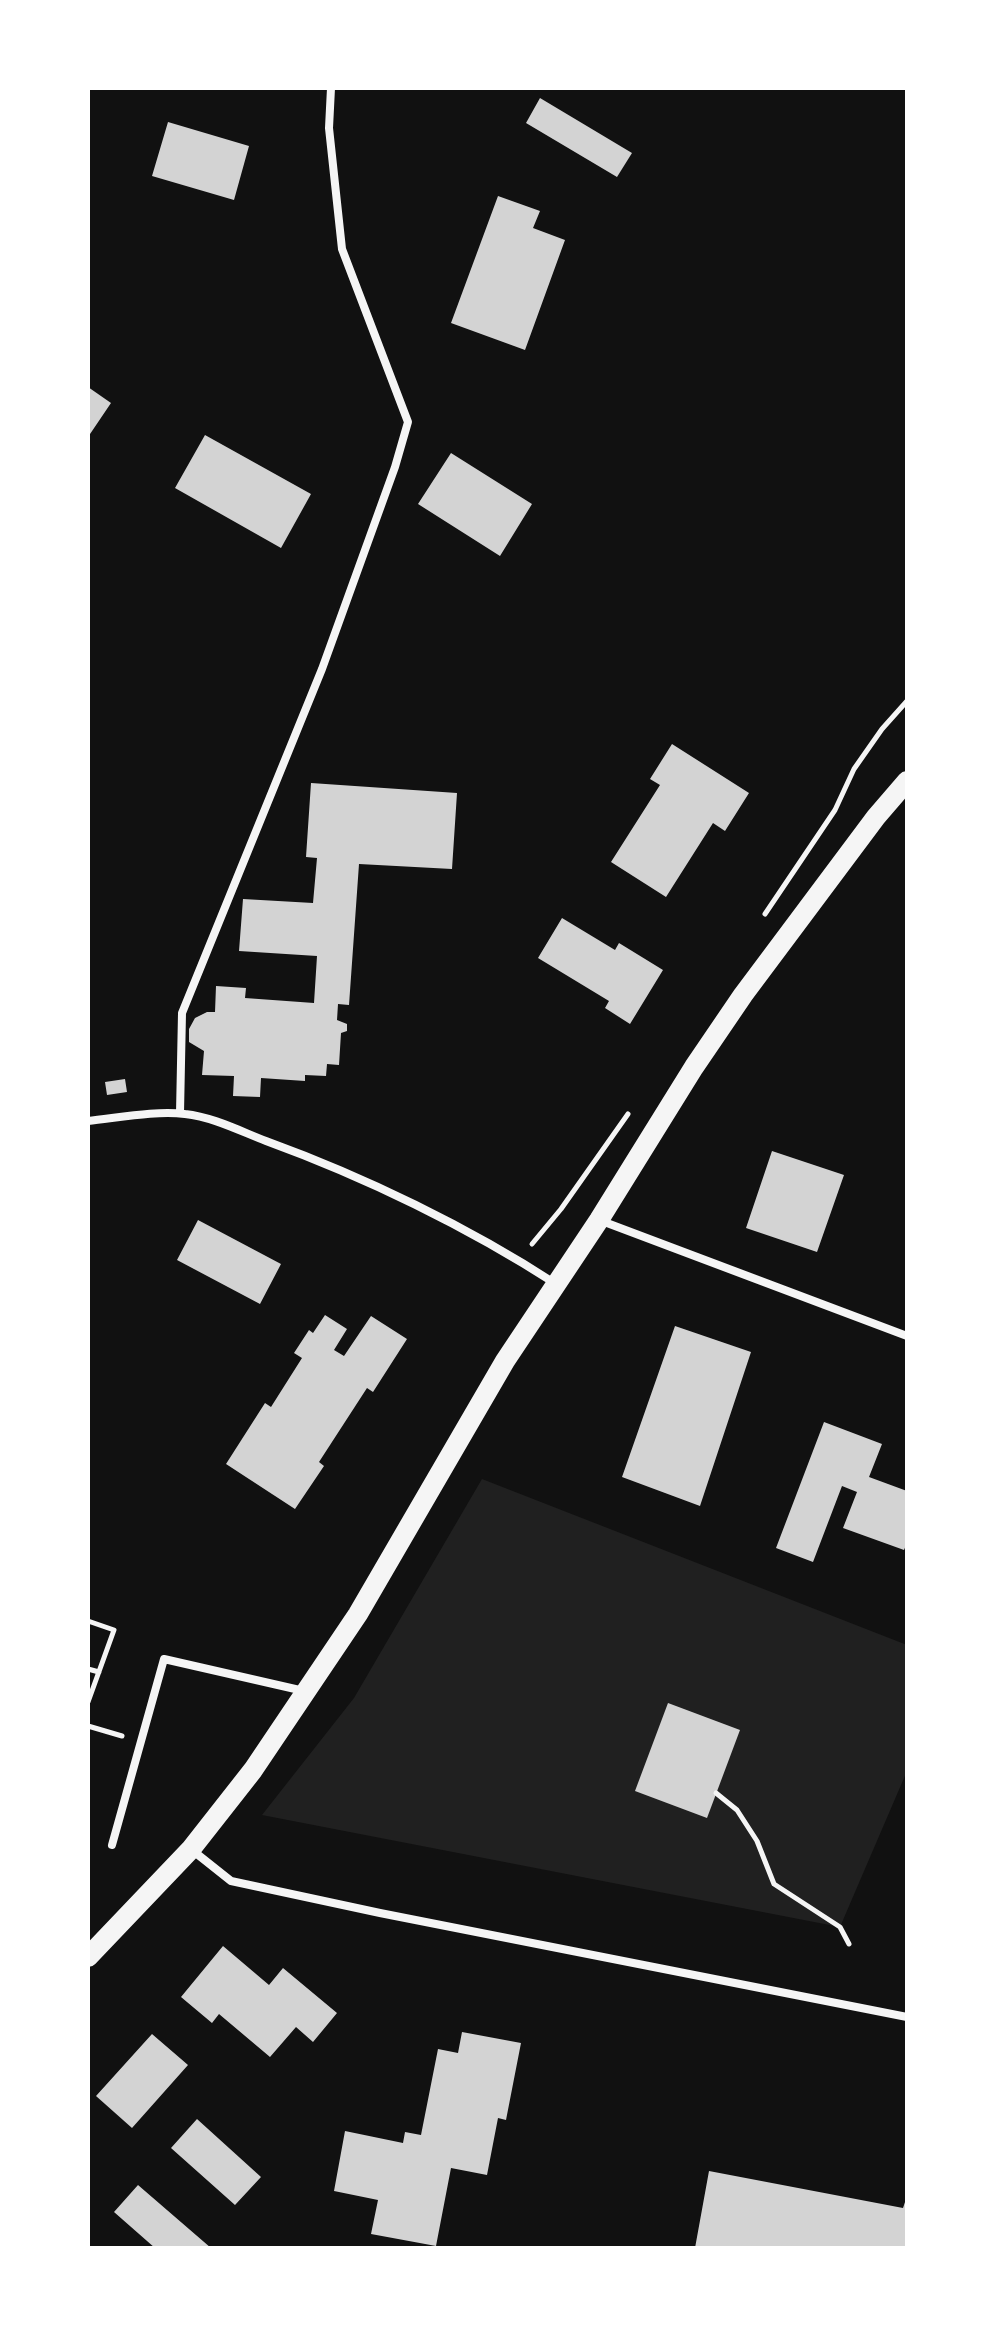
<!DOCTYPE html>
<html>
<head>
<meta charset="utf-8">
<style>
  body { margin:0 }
  #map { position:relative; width:995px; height:2336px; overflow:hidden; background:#111; font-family:"PT Sans",sans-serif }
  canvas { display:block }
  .frame { position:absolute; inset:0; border:90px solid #fff; pointer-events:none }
</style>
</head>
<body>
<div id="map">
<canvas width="995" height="2336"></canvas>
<div class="frame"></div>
</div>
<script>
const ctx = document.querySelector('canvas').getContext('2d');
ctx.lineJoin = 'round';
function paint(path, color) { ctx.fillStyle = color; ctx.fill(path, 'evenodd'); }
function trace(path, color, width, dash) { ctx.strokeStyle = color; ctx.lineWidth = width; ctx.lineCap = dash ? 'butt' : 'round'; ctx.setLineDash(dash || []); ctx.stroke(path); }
paint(new Path2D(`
  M482,1479L907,1645V1771L840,1927L262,1815L354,1698Z`), '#202020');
paint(new Path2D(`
  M540,98L632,153L617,177L526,123Z
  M168,122L249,146L234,200L152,176Z
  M498,196L540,211L533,228L565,240L525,350L451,323Z
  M88,387L111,403L88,437Z
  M205,435L311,494L281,548L175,488Z
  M451,453L532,504L500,556L418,504Z
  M672,744L749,793L725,831L713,823L666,897L611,862L660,785L650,779Z
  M311,783L457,793L452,869L359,864L349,1005L338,1004L337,1020L347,1024V1031L341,1033L339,1065L327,1064L326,1076L305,1075V1081L261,1078L260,1097L233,1096L234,1076L202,1075L204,1051L189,1042V1029L195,1018L207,1012H215L216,986L246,988L245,998L314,1003L317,956L239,951L243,899L313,903L317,858L306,857Z
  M562,918L615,950L619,943L663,970L630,1024L605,1008L609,1001L538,958Z
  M125,1079L127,1092L107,1095L105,1082Z
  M772,1151L844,1175L817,1252L746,1228Z
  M198,1220L281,1264L260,1304L177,1260Z
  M325,1315L347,1329L334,1350L344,1356L371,1316L407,1339L373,1392L367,1388L319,1462L324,1466L295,1509L226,1464L265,1403L271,1407L302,1358L294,1353L309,1330L313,1333Z
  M675,1326L751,1352L700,1506L622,1477Z
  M824,1422L882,1444L869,1477L907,1491V1543L904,1550L843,1528L857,1492L842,1486L813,1562L776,1548Z
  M668,1703L740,1730L707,1818L635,1791Z
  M223,1946L269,1985L283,1968L337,2013L313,2042L296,2027L270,2057L219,2014L212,2023L181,1997Z
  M462,2032L521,2043L506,2120L498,2118L487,2175L451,2168L436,2246L371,2234L378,2200L334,2191L345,2131L403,2143L405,2132L421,2135L438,2049L458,2053Z
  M152,2034L188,2065L132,2128L96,2096Z
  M197,2119L261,2177L235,2205L171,2148Z
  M709,2171L903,2208L907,2196V2248H695Z
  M138,2185L211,2248H155L114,2212Z`), '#d3d3d3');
trace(new Path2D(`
  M765,914L835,810L854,769L882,729L907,701
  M532,1244L561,1209L628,1114
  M88,1621L114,1630L88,1702
  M88,1669L99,1672
  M88,1726L122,1736
  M716,1793L737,1810L757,1841L774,1884L840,1927L849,1944`), '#f5f5f5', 5);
trace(new Path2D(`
  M180,1113L182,1013L322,669L395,467L408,422L342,249L329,128L331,88
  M88,1121C117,1118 157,1110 185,1114C213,1117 240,1131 266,1141C365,1177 468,1227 556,1284
  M599,1220L907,1336
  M112,1845L164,1659L304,1691
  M192,1850L231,1881L380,1913L907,2017`), '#f5f5f5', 8);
trace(new Path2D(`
  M88,1957L191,1849L253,1770L358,1614L505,1361L599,1220L694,1067L743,995L876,817L907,781`), '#f5f5f5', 20);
</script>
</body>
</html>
